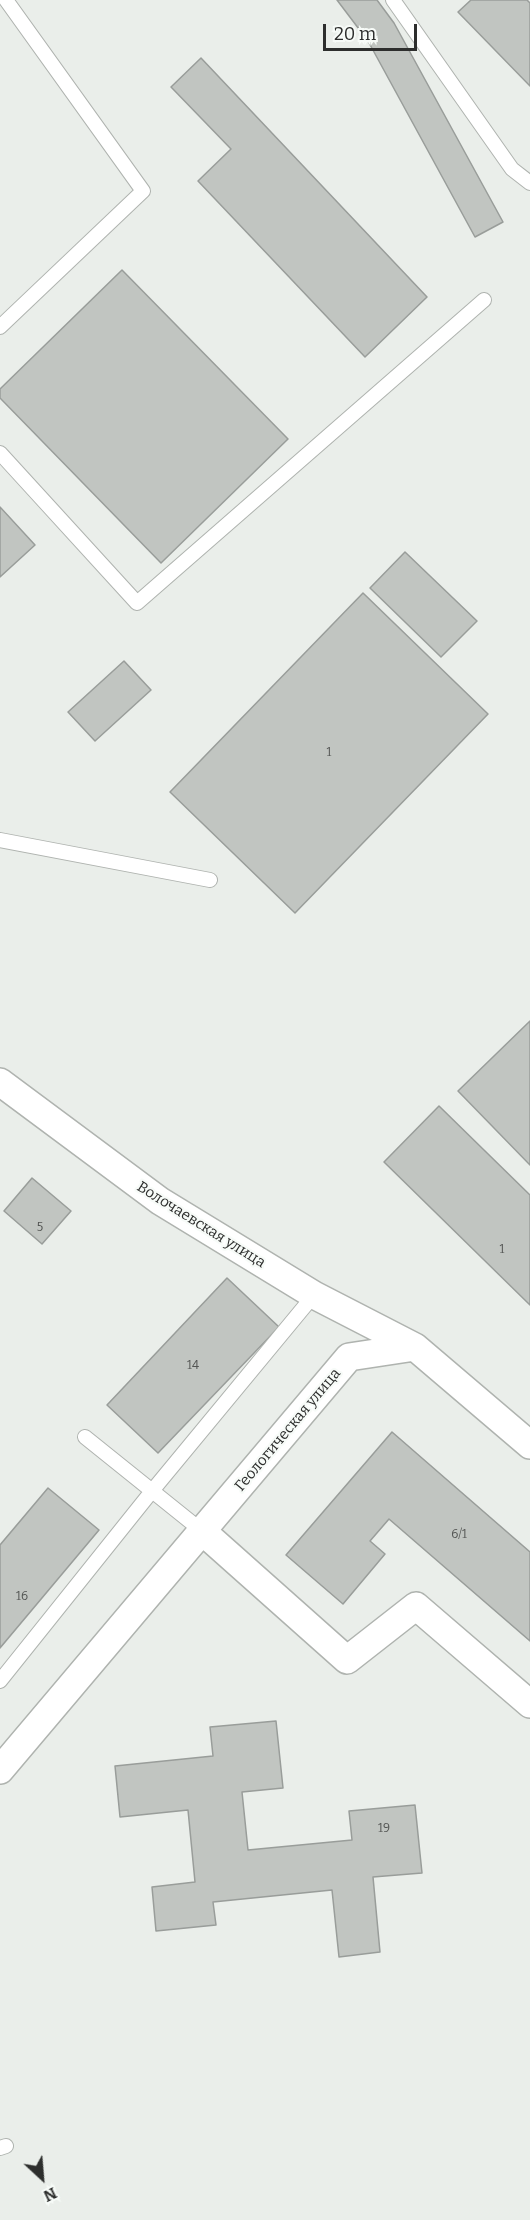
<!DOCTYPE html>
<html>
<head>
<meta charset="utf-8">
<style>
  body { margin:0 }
  #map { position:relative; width:530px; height:2220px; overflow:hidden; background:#eaeeea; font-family:Bitter,serif }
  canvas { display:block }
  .north { position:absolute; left:12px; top:2148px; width:60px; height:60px; -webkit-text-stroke:4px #f7fbf8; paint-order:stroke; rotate:154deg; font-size:16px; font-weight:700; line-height:24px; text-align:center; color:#2d2e2d }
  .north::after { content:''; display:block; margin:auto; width:21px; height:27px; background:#2d2e2d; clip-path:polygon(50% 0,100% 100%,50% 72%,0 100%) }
  .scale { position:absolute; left:323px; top:24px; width:94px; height:27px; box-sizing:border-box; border:3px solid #2d2e2d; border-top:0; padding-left:8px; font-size:18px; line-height:21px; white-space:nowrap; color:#2d2e2d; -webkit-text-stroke:4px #f7fbf8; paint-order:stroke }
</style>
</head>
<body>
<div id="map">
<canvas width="530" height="2220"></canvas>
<div class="north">N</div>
<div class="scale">20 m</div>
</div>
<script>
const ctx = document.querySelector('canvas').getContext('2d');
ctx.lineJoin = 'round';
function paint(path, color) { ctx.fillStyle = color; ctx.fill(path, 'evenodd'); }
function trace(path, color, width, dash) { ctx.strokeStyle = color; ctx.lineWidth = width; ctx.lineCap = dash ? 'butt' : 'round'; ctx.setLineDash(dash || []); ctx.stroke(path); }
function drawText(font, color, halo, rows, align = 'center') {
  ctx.font = font + ' Bitter,serif'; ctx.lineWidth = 4.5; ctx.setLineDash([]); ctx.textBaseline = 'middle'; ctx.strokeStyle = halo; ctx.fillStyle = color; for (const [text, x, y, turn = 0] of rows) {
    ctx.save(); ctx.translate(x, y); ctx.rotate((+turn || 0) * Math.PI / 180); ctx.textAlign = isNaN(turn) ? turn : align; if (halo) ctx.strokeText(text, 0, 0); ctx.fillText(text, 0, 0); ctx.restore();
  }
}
const building = new Path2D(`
  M337,0H377L394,23L503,222L475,237L368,41Z
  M471,0H527L530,3V86L458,12Z
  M201,58L427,297L365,357L198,181L231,149L171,87Z
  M122,270L288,439L161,563L0,398V389Z
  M0,507L35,545L0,577Z
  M405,552L477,621L441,657L370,588Z
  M363,593L488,714L295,913L170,792Z
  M124,661L151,690L95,741L68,712Z
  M530,1021V1165L458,1091Z
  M439,1106L530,1195V1305L384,1162Z
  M32,1178L71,1211L42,1244L4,1211Z
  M227,1278L279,1327L158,1453L107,1405Z
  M392,1432L530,1552V1641L389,1519L370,1541L385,1554L343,1604L286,1555Z
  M48,1488L99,1530L0,1648V1545Z
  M276,1721L283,1788L242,1792L248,1850L352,1840L349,1811L415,1805L422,1873L373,1877L380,1952L339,1957L332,1890L213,1902L216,1925L156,1931L152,1887L195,1882L188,1810L120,1817L115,1766L213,1756L210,1727Z`);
paint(building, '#c1c5c1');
trace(building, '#999d9a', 1.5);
const service = new Path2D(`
  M393,0L512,169L530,183
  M0,327L143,191L6,0
  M0,453L137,603L484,300
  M0,840L210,880
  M85,1437L202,1531
  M0,1681L152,1491L314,1295
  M0,2148L6,2146`);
const minor = new Path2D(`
  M0,1082L160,1201L314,1295L415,1347
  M202,1531L347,1660L416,1606L530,1704
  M0,1770L349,1357L415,1347L530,1445`);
trace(service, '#afb3af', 16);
trace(minor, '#afb3af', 30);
trace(service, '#fff', 14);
trace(minor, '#fff', 27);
drawText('12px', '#525452', null, [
  ["1",329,753],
  ["5",40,1228],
  ["1",502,1250],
  ["14",193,1366],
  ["6/1",459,1535],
  ["16",22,1597],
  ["19",384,1829]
]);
drawText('15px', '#2d2e2d', '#f7fbf8', [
  ["Волочаевская улица",201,1225,32],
  ["Геологическая улица",288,1430,-50]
]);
</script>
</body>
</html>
